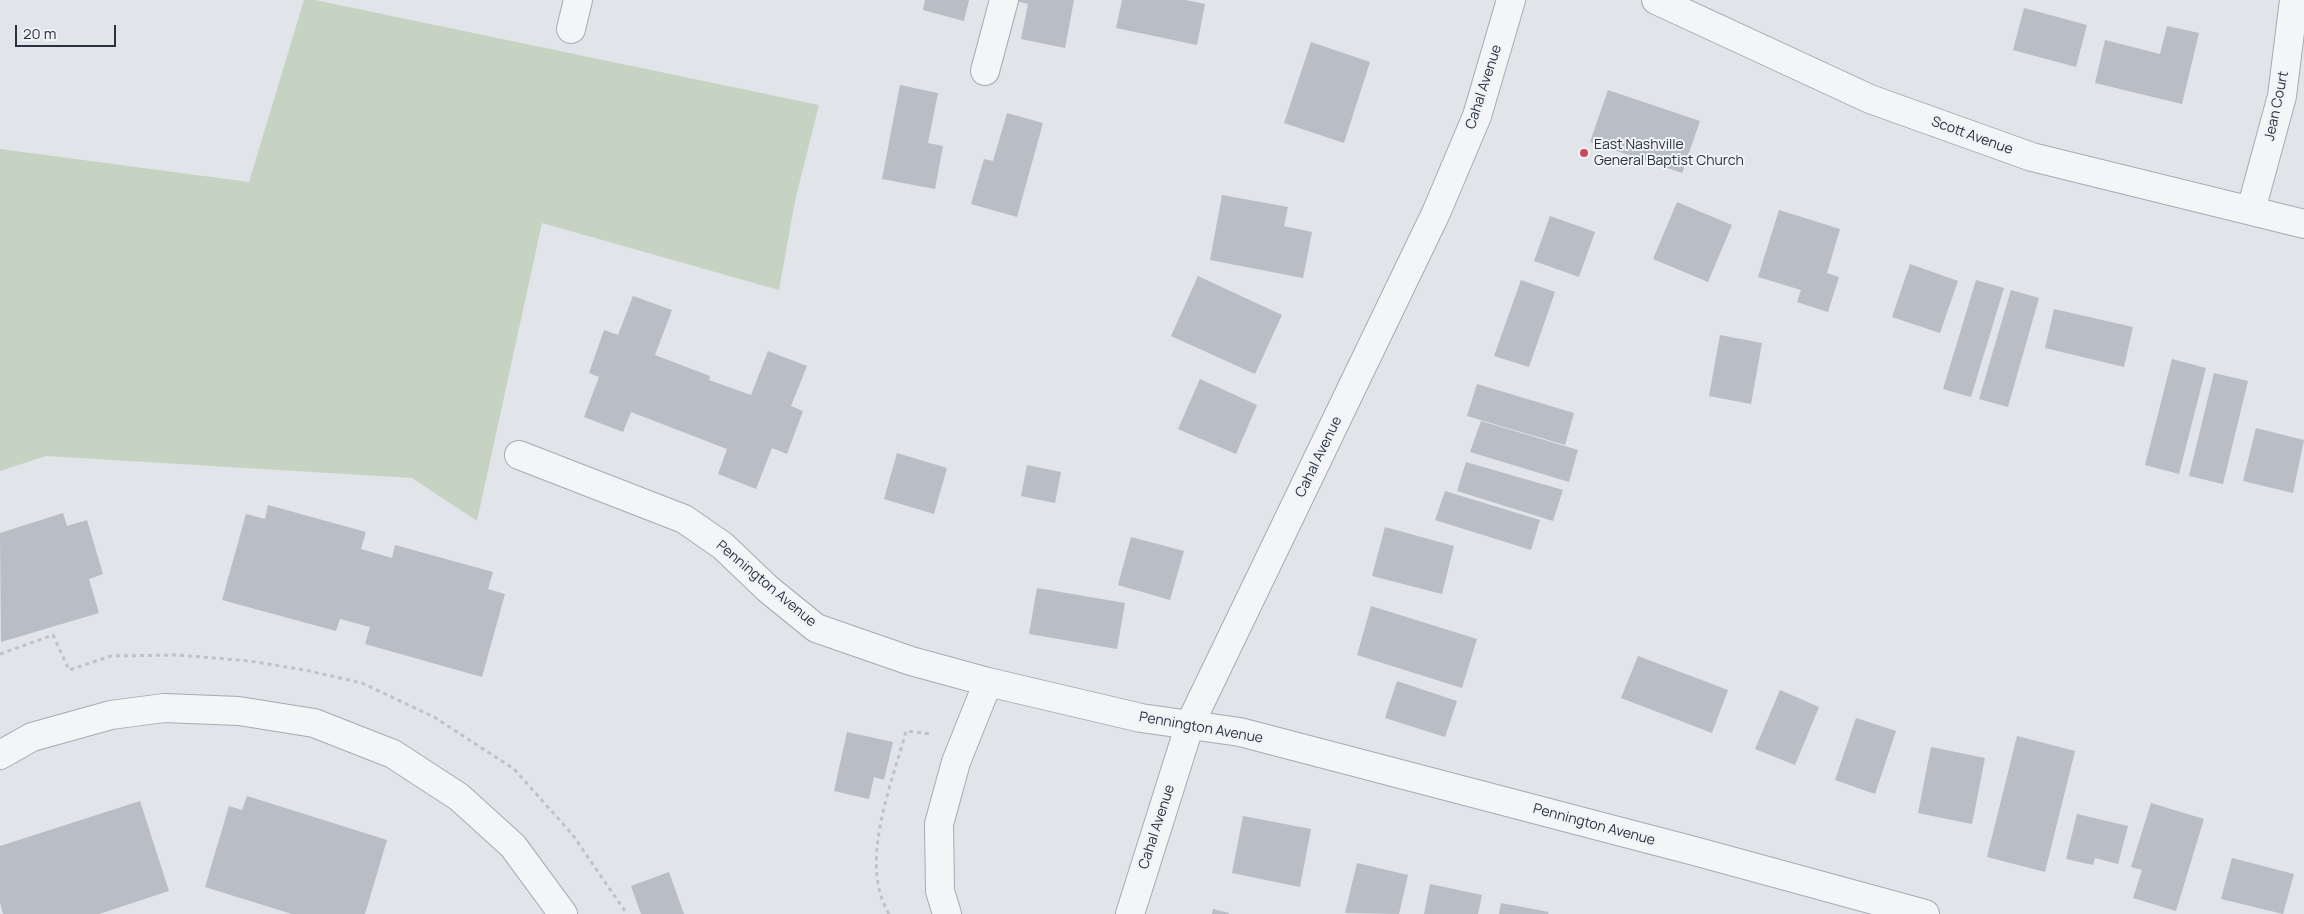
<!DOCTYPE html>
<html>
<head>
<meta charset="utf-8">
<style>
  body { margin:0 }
  #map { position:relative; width:2304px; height:914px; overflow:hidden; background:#e1e4e9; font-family:Manrope,sans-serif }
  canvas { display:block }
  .scale { position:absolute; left:15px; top:25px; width:101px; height:22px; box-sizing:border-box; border:2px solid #2a3240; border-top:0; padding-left:6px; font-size:15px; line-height:18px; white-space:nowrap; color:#2a3240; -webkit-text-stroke:4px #f0f3f6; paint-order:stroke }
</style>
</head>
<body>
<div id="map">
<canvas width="2304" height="914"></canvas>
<div class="scale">20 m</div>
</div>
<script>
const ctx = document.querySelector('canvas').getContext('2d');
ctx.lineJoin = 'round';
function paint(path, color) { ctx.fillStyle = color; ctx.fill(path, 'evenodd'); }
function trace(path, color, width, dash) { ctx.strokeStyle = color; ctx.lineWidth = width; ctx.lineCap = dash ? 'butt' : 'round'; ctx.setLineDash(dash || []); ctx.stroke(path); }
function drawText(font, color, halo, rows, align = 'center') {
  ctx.font = font + ' Manrope,sans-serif'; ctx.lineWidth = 4; ctx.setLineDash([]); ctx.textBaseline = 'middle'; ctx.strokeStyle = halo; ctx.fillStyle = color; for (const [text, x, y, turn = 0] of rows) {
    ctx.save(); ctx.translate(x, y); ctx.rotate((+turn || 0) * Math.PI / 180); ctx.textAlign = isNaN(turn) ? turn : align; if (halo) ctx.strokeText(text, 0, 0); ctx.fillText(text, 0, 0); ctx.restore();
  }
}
paint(new Path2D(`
  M304,0H315L819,105L795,201L779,290L542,223L477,521L412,478L46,456L0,471V149L249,182Z`), '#c6d3c2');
paint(new Path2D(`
  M925,0H969L964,21L923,10Z
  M1013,0H1074L1065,48L1021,39L1028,4Z
  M1122,0H1185L1205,4L1197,45L1116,28Z
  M2024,8L2087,25L2076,67L2013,50Z
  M2167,26L2199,33L2182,104L2095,83L2105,40L2160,54Z
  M1311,42L1370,62L1344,143L1284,123Z
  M900,85L938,93L928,143L943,146L935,189L882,179Z
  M1608,90L1700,121L1682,173L1590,142Z
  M1007,113L1043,123L1017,217L971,204L984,159L993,161Z
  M1222,195L1288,207L1284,226L1312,232L1303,278L1210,260Z
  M1677,202L1732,225L1708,282L1653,259Z
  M1779,210L1840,229L1827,273L1839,277L1828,312L1797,302L1801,290L1758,277Z
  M1550,216L1595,232L1579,277L1534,261Z
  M1910,264L1958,281L1940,333L1892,317Z
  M1198,276L1282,315L1255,374L1171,336Z
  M1521,280L1555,292L1529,367L1494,356Z
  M1976,280L2004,288L1971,397L1943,389Z
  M2011,290L2039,298L2008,407L1979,399Z
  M633,296L672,310L655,355L710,376L709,380L751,395L768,351L807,366L791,406L803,411L787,454L772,448L756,489L718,474L727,449L631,412L623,432L584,417L599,377L589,373L604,330L618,335Z
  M2054,309L2133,327L2124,367L2045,348Z
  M1720,335L1762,343L1751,404L1709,396Z
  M2172,359L2206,368L2179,474L2145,465Z
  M2214,373L2248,381L2223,484L2189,476Z
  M1200,379L1257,405L1236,454L1178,429Z
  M1477,384L1574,413L1565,445L1467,416Z
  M1481,421L1578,450L1569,482L1470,452Z
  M2256,428L2304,440L2293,493L2243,481Z
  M897,453L947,468L934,514L884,499Z
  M1466,462L1563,490L1553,521L1457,491Z
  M1027,465L1061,472L1055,503L1021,496Z
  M1445,491L1540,520L1531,550L1435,520Z
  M268,505L366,532L361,549L392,558L395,545L493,572L488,589L505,594L482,677L365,644L370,627L340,619L336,631L222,600L246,514L265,519Z
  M63,513L67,526L87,520L103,574L89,579L99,613L1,642L0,533Z
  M1385,527L1454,546L1442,594L1372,576Z
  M1131,537L1184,551L1170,600L1118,585Z
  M1037,588L1125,603L1117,649L1029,634Z
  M1371,606L1477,639L1462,688L1357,655Z
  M1638,656L1728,690L1712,733L1621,698Z
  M1397,681L1457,701L1445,737L1385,718Z
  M1780,690L1819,707L1795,765L1755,749Z
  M1856,718L1896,731L1875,794L1835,780Z
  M847,732L893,742L884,780L874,777L869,799L834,791Z
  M2017,736L2075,751L2045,872L1987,857Z
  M1931,747L1985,758L1972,824L1918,813Z
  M247,796L387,840L365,914H292L205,887L229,806L242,810Z
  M140,801L169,891L99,914H3L0,903V846Z
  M2151,803L2204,819L2176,911L2133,898L2142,870L2131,867Z
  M2077,814L2128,826L2118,864L2095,858L2093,865L2066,859Z
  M1243,816L1311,829L1300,887L1232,873Z
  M2232,858L2294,874L2283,914L2221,899Z
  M1357,863L1408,875L1399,914L1345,913Z
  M669,872L684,914H641L631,886Z
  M1430,884L1482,895L1478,914H1424Z
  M1501,903L1549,912L1548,914H1499Z
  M1213,909L1229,913V914H1212Z`), '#b8bdc6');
const minor = new Path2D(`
  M1656,0L1870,99L2032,157L2304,224
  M571,29L578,0
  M985,71L1004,0
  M2251,210L2282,96L2294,0
  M519,455L684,519L723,546L768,589L816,628L911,661L988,682L1141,718L1240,732L1698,852L1925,914
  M0,755L32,737L111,715L164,708L239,711L314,723L393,754L459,797L513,846L563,914
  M947,914L940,891L939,824L956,762L988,682
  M1130,914L1190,724L1436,213L1477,116L1511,0`);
trace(minor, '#a6abb3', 30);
trace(new Path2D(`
  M0,654L53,635L69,670L111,656L178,655L249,661L305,670L362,683L434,717L514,769L572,834L627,914
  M889,914C858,863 892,784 906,731L932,734`), '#bfc2c7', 3, [4, 4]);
trace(minor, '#f3f5f7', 28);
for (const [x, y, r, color] of [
  [1584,153,5,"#c94a5d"]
]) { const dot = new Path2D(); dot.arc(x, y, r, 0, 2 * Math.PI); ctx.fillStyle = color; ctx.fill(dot); trace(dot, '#f0f3f6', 2); }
drawText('14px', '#2a3240', '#f0f3f6', [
  ["Cahal Avenue",1484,87,-72],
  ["Jean Court",2277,106,-78],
  ["Scott Avenue",1972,136,20],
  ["Cahal Avenue",1319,457,-64],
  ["Pennington Avenue",766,584,40],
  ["Pennington Avenue",1201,728,10],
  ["Pennington Avenue",1594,825,15],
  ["Cahal Avenue",1157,827,-72]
]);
drawText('14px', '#2a3240', '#f0f3f6', [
  ["East Nashville",1594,145],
  ["General Baptist Church",1594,161]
], 'left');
</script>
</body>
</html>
